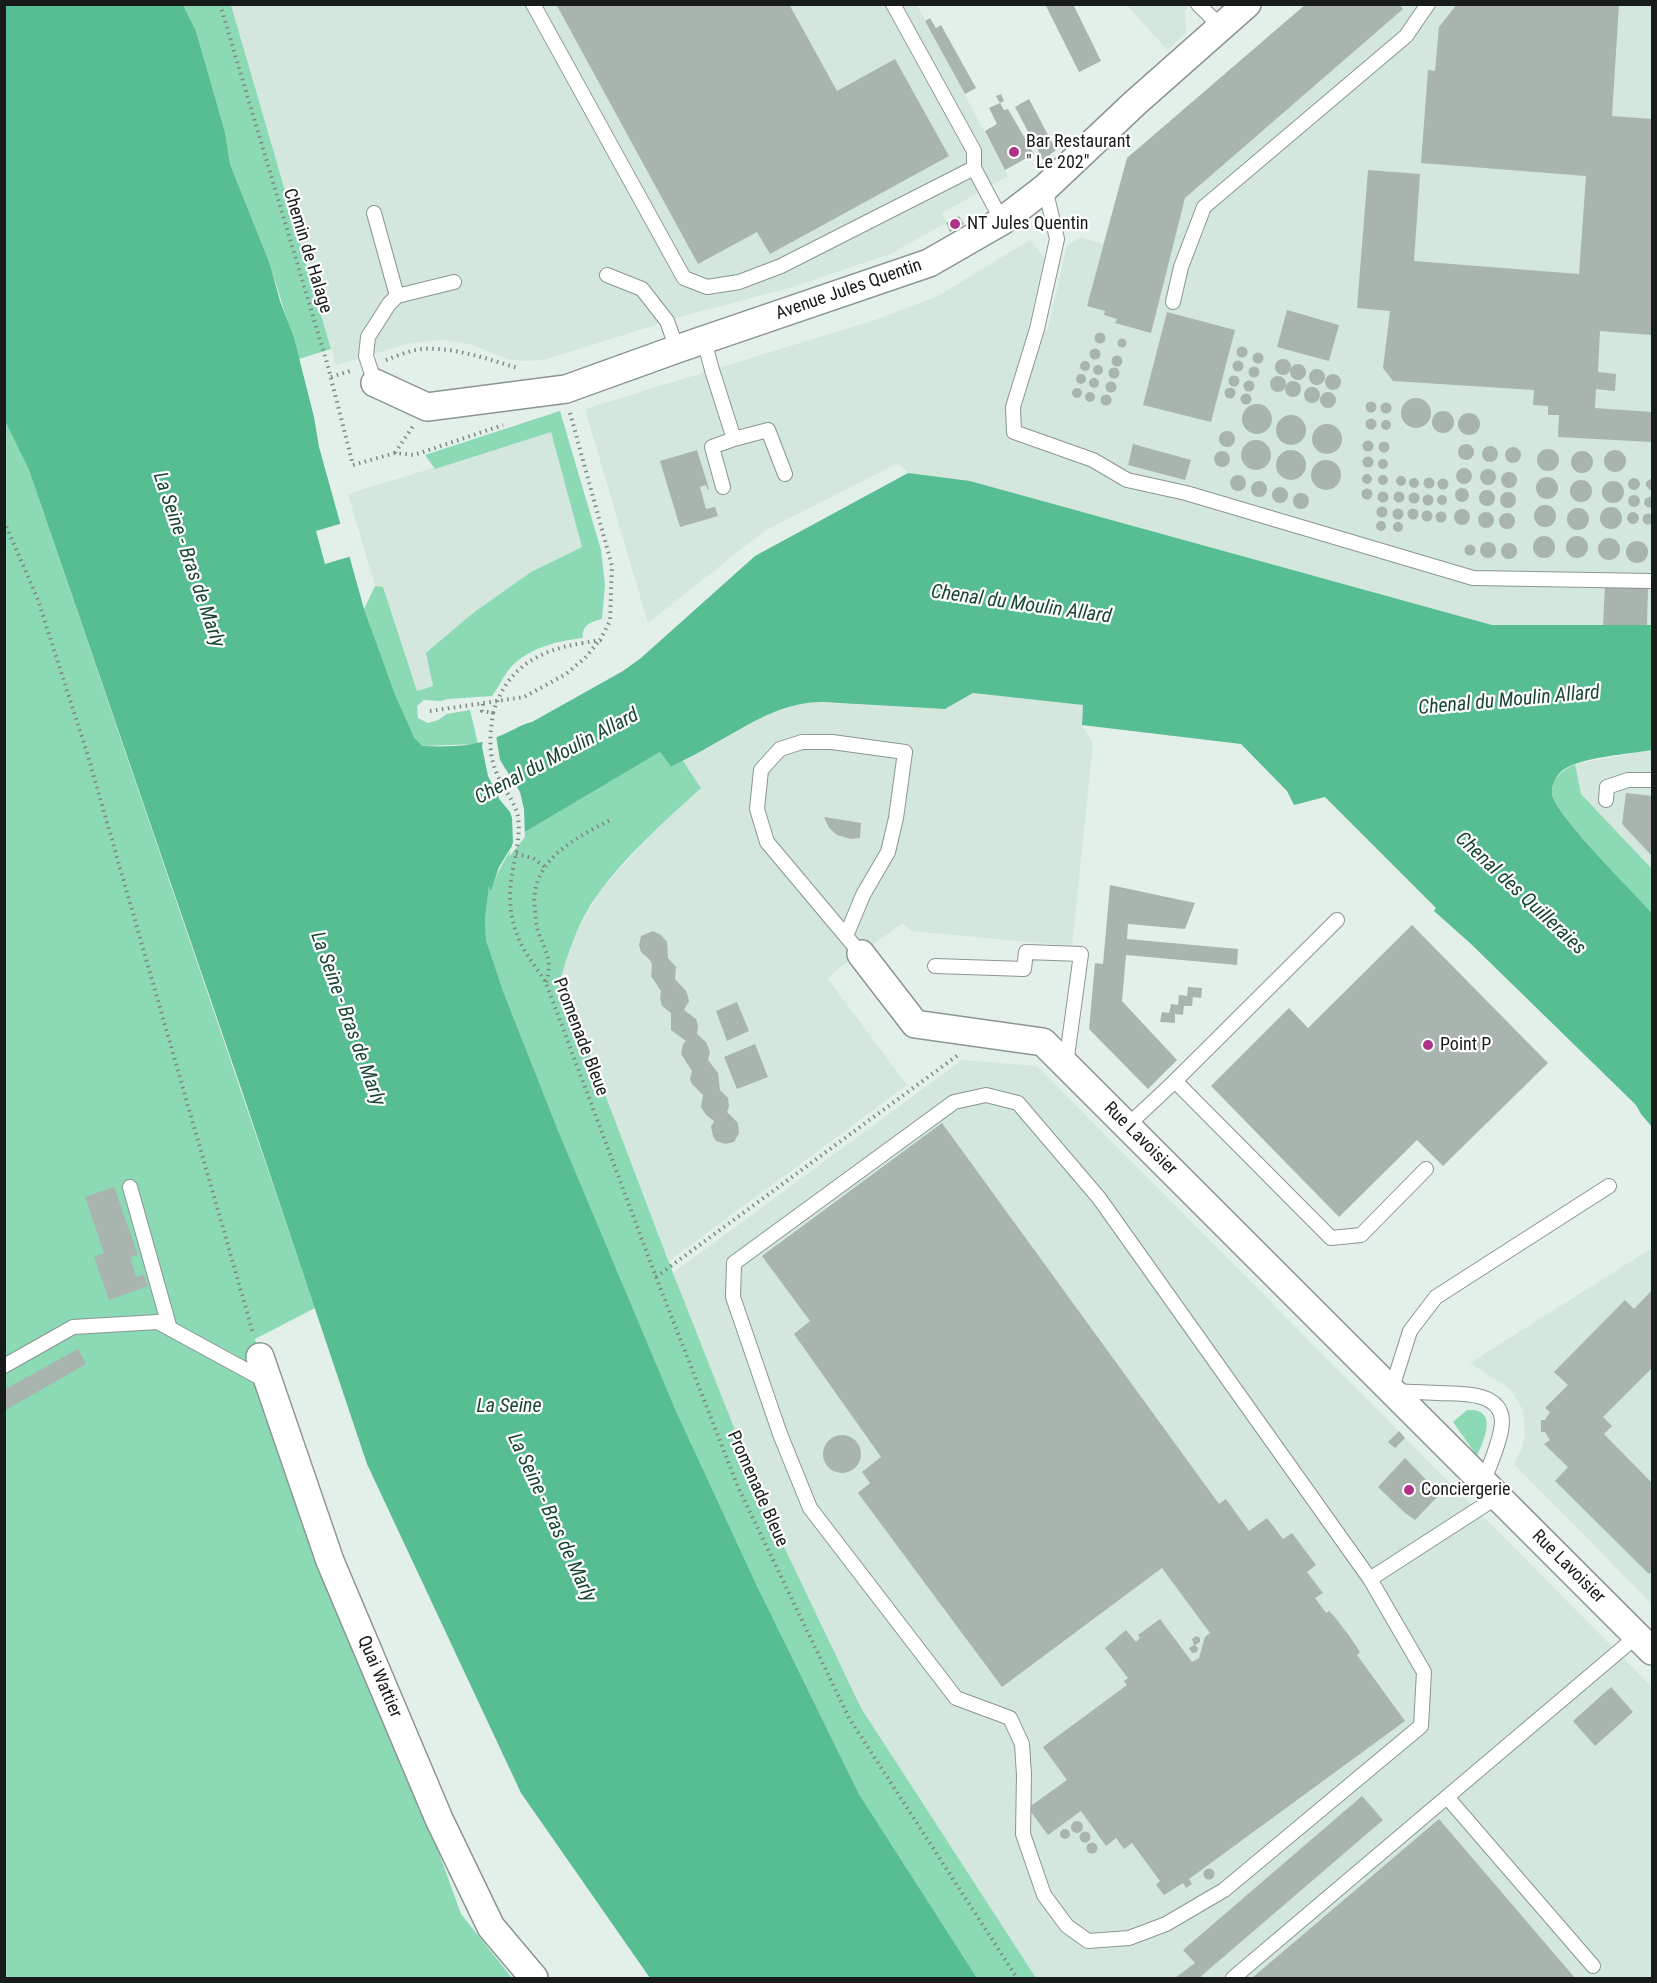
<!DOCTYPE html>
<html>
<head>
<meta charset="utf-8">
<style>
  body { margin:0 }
  #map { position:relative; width:1657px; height:1983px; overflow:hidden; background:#e3efe9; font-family:"Roboto Condensed",sans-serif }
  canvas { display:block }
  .frame { position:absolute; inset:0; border:6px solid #171b19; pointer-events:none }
</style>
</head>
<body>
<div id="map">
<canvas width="1657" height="1983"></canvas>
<div class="frame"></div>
</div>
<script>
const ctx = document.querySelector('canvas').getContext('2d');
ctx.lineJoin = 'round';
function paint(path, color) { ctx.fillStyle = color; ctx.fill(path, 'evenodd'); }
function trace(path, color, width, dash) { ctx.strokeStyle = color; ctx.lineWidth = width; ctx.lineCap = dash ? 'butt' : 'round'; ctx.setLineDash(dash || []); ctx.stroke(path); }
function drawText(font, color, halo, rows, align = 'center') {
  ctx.font = font + ' "Roboto Condensed",sans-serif'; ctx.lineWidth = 4.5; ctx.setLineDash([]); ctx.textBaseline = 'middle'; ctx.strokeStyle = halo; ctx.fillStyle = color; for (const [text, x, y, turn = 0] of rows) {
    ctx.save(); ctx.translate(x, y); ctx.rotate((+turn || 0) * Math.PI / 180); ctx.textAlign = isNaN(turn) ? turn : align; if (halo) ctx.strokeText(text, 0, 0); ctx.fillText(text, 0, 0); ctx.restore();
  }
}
paint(new Path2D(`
  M231,5H917L1008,176L942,213L946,223L890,254L790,288L690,314L544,360L524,361L507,359L470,344L443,340L411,343L336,365Z
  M1127,5H1190L1185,11L1186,33L1167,50Z
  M1310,5H1652V625H1492L970,481L911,475L898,463L764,531L648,623L585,409L875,320L938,296L1030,240L1044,257L1029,325L1047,332L1067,246L1080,237L1103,244L1127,158Z
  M551,432L582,547L531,572L473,613L427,653L433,686L417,691L383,587L375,586L348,494Z
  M973,693L1083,705L1082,725L1093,744L1072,946L911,931L903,923L834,972L828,979L907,1085L669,1261L561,977L570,945L598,894L646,839L701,788L683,761L766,715L786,707L806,702L945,709Z
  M1652,750V869L1581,794L1575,764Z
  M962,1060L1037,1066L1652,1687V1978H1036L861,1708L767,1511L673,1273Z
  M1652,1248V1604L1514,1464L1522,1448L1525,1435L1523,1410L1510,1389L1470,1363Z`), '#d3e7dc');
paint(new Path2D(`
  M183,5H231L331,349L299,359L270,264L230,164L225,132L196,31Z
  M560,411L601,550L605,585L602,619C591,621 581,626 583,638C556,641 524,649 507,672C502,679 498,688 492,696L448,699L441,701L424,700L417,706L418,718L428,723L438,720L447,714L470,710L478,744L422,746C400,724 376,642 364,609L375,586L383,587L417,691L433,686L426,653L473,613L531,572L582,547L551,432L435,469L425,455Z
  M5,421L29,470L315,1308L255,1339L260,1357L461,1914L512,1978H5Z
  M660,752L671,767L683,761L701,788C665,821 627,854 598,894C580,918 569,949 561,978L673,1273L767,1511L861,1708L1036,1978H977L859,1794L757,1586L676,1411L557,1128L503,991L486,940L485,919L489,885L491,890C499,867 509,851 525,832Z
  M1575,764L1581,794L1652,869V913C1635,895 1551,811 1552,791C1552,778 1564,769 1575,764Z
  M1467,1410C1499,1408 1484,1440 1477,1456L1453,1422Z`), '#8bd9b5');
paint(new Path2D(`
  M5,5H183L196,31L225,132L230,164L270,264L280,301L294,338L314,417L319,447L364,609L395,695L414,737L422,746C447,747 473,747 497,737C509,733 519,725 532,722L623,671L641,658L755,556L908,473L970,481L1492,625H1652V750C1630,754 1580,757 1563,770C1556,775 1551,786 1552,794C1557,817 1633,892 1652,913V1127L1641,1114L1636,1105L1470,943L1434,911L1436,908L1325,797L1294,805L1287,791L1241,744L1082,725L1083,705L973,693L945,709L822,702C786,702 758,719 728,736C709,747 690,757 671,767L660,752L525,832L510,849L499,867L491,891L489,886L485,919L486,940L503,991L557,1128L676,1411L757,1586L859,1794L977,1978H650L521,1793L367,1464L241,1088L29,470L5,421Z`), '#57bd93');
paint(new Path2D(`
  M343,523L352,556L325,564L316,531Z
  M496,735L500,760L520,792L524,809L525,837L509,857L513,842L512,818L510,812L500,800L488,776L482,747L483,739Z`), '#e3efe9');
paint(new Path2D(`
  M556,4H789L837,91L895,59L949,156L770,254L757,232L698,264Z
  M1045,4H1073L1101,61L1079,72Z
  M1306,4H1399L1403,9L1185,198L1151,333L1115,323L1117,319L1104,315L1105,311L1087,306L1127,158Z
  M1457,4H1619L1612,116L1652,119V335L1600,331L1598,372L1616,374L1615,391L1596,389L1595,408L1652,412V442L1558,437L1559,415H1548V406L1533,405L1534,390L1393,381L1383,368L1390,311L1357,308L1368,170L1420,174L1414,261L1579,274L1586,176L1421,163L1428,70L1435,71L1439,27Z
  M930,18L936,28L941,25L976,88L965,94L925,21Z
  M1001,94L1004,101L1000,103L1004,110L1008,109L1034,154L1005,170L985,131L997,124L989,108L1000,103L996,96Z
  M1029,99L1056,150L1043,160L1015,107Z
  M959,216L964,224L950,232L946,223Z
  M1287,310L1339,325L1329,361L1277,347Z
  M1167,312L1235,330L1211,422L1143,405Z
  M1094.5 338a5.5 5.5 0 1 1 11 0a5.5 5.5 0 1 1-11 0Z
  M1117.5 343a4.5 4.5 0 1 1 9 0a4.5 4.5 0 1 1-9 0Z
  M1236.5 352a5.5 5.5 0 1 1 11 0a5.5 5.5 0 1 1-11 0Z
  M1089.5 354a5.5 5.5 0 1 1 11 0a5.5 5.5 0 1 1-11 0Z
  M1252.5 358a5.5 5.5 0 1 1 11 0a5.5 5.5 0 1 1-11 0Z
  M1111.5 361a5.5 5.5 0 1 1 11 0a5.5 5.5 0 1 1-11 0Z
  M1275 367a8 8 0 1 1 16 0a8 8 0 1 1-16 0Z
  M1232.5 366a5.5 5.5 0 1 1 11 0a5.5 5.5 0 1 1-11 0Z
  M1080 366a5 5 0 1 1 10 0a5 5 0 1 1-10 0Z
  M1290 372a8 8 0 1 1 16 0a8 8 0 1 1-16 0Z
  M1093 370a5 5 0 1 1 10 0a5 5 0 1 1-10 0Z
  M1248.5 372a5.5 5.5 0 1 1 11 0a5.5 5.5 0 1 1-11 0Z
  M1108.5 373a5.5 5.5 0 1 1 11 0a5.5 5.5 0 1 1-11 0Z
  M1309 377a8 8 0 1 1 16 0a8 8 0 1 1-16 0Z
  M1076 379a5 5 0 1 1 10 0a5 5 0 1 1-10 0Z
  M1325 382a8 8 0 1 1 16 0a8 8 0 1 1-16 0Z
  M1228.5 381a5.5 5.5 0 1 1 11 0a5.5 5.5 0 1 1-11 0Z
  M1270 384a8 8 0 1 1 16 0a8 8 0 1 1-16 0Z
  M1089 383a5 5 0 1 1 10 0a5 5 0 1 1-10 0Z
  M1243.5 386a5.5 5.5 0 1 1 11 0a5.5 5.5 0 1 1-11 0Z
  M1285 389a8 8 0 1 1 16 0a8 8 0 1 1-16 0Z
  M1105.5 387a5.5 5.5 0 1 1 11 0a5.5 5.5 0 1 1-11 0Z
  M1304 395a8 8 0 1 1 16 0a8 8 0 1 1-16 0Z
  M1224.5 393a5.5 5.5 0 1 1 11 0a5.5 5.5 0 1 1-11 0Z
  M1072 393a5 5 0 1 1 10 0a5 5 0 1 1-10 0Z
  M1085 397a5 5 0 1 1 10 0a5 5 0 1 1-10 0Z
  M1320 400a8 8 0 1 1 16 0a8 8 0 1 1-16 0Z
  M1240.5 399a5.5 5.5 0 1 1 11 0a5.5 5.5 0 1 1-11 0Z
  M1100.5 400a5.5 5.5 0 1 1 11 0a5.5 5.5 0 1 1-11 0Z
  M1401 413a15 15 0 1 1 30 0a15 15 0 1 1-30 0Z
  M1365.5 407a5.5 5.5 0 1 1 11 0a5.5 5.5 0 1 1-11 0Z
  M1380.5 408a5.5 5.5 0 1 1 11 0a5.5 5.5 0 1 1-11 0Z
  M1242 419a15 15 0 1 1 30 0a15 15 0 1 1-30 0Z
  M1432 422a11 11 0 1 1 22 0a11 11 0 1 1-22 0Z
  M1458 424a11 11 0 1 1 22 0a11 11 0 1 1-22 0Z
  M1276 430a15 15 0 1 1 30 0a15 15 0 1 1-30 0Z
  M1365.5 424a5.5 5.5 0 1 1 11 0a5.5 5.5 0 1 1-11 0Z
  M1381 425a5 5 0 1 1 10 0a5 5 0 1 1-10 0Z
  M1312 439a15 15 0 1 1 30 0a15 15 0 1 1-30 0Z
  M1219 439a8 8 0 1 1 16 0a8 8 0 1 1-16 0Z
  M1241 455a15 15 0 1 1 30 0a15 15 0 1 1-30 0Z
  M1362.5 446a5.5 5.5 0 1 1 11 0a5.5 5.5 0 1 1-11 0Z
  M1378.5 447a5.5 5.5 0 1 1 11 0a5.5 5.5 0 1 1-11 0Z
  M1458 452a8 8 0 1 1 16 0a8 8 0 1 1-16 0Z
  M1133,444L1191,460L1185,480L1128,465Z
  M1482 454a8 8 0 1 1 16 0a8 8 0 1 1-16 0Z
  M1505 455a8 8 0 1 1 16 0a8 8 0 1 1-16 0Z
  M1537 460a11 11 0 1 1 22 0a11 11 0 1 1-22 0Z
  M1604 461a11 11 0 1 1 22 0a11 11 0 1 1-22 0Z
  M1276 465a15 15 0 1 1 30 0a15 15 0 1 1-30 0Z
  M697,450L709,489L708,490L706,485L700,487L706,509L715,507L718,516L680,527L660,461Z
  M1571 462a11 11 0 1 1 22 0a11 11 0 1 1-22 0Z
  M1214 459a8 8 0 1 1 16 0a8 8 0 1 1-16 0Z
  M1362.5 462a5.5 5.5 0 1 1 11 0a5.5 5.5 0 1 1-11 0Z
  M1378 464a5 5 0 1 1 10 0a5 5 0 1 1-10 0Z
  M1311 475a15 15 0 1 1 30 0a15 15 0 1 1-30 0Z
  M1456 476a8 8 0 1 1 16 0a8 8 0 1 1-16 0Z
  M1480 477a8 8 0 1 1 16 0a8 8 0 1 1-16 0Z
  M1501 480a8 8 0 1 1 16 0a8 8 0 1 1-16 0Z
  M1362 479a5 5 0 1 1 10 0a5 5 0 1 1-10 0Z
  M1230 483a8 8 0 1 1 16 0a8 8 0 1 1-16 0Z
  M1378 480a5 5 0 1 1 10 0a5 5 0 1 1-10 0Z
  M1396 481a5 5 0 1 1 10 0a5 5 0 1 1-10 0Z
  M1536 488a11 11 0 1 1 22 0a11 11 0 1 1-22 0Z
  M1423.5 483a5.5 5.5 0 1 1 11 0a5.5 5.5 0 1 1-11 0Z
  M1409 483a5 5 0 1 1 10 0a5 5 0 1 1-10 0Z
  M1628 484a6 6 0 1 1 12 0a6 6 0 1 1-12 0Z
  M1652,478V490H1650L1646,486V482Z
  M1437.5 484a5.5 5.5 0 1 1 11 0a5.5 5.5 0 1 1-11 0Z
  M1570 491a11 11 0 1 1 22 0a11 11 0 1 1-22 0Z
  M1251 489a8 8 0 1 1 16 0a8 8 0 1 1-16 0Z
  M1602 492a11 11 0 1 1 22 0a11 11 0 1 1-22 0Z
  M1272 495a8 8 0 1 1 16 0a8 8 0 1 1-16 0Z
  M1455 495a7 7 0 1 1 14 0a7 7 0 1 1-14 0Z
  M1361.5 494a5.5 5.5 0 1 1 11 0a5.5 5.5 0 1 1-11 0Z
  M1479 498a8 8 0 1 1 16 0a8 8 0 1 1-16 0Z
  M1393.5 497a5.5 5.5 0 1 1 11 0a5.5 5.5 0 1 1-11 0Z
  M1377.5 497a5.5 5.5 0 1 1 11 0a5.5 5.5 0 1 1-11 0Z
  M1500 500a8 8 0 1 1 16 0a8 8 0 1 1-16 0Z
  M1408.5 498a5.5 5.5 0 1 1 11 0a5.5 5.5 0 1 1-11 0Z
  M1293 501a8 8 0 1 1 16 0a8 8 0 1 1-16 0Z
  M1422.5 500a5.5 5.5 0 1 1 11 0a5.5 5.5 0 1 1-11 0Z
  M1437 500a5 5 0 1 1 10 0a5 5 0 1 1-10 0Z
  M1628 501a6 6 0 1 1 12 0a6 6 0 1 1-12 0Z
  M1652,496V508L1647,507L1644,504L1645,499Z
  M1534 516a11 11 0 1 1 22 0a11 11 0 1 1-22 0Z
  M1376.5 512a5.5 5.5 0 1 1 11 0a5.5 5.5 0 1 1-11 0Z
  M1600 518a11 11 0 1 1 22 0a11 11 0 1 1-22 0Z
  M1567 519a11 11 0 1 1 22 0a11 11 0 1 1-22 0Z
  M1407.5 514a5.5 5.5 0 1 1 11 0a5.5 5.5 0 1 1-11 0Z
  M1392.5 514a5.5 5.5 0 1 1 11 0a5.5 5.5 0 1 1-11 0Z
  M1454 517a8 8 0 1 1 16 0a8 8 0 1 1-16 0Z
  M1421.5 516a5.5 5.5 0 1 1 11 0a5.5 5.5 0 1 1-11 0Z
  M1435.5 517a5.5 5.5 0 1 1 11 0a5.5 5.5 0 1 1-11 0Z
  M1627 518a6 6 0 1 1 12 0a6 6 0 1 1-12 0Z
  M1478 520a8 8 0 1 1 16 0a8 8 0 1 1-16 0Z
  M1499 521a8 8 0 1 1 16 0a8 8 0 1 1-16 0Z
  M1642.5 519a5.5 5.5 0 1 1 11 0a5.5 5.5 0 1 1-11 0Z
  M1376 526a5 5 0 1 1 10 0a5 5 0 1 1-10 0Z
  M1393 527a5 5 0 1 1 10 0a5 5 0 1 1-10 0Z
  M1566 547a11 11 0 1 1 22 0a11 11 0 1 1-22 0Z
  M1533 547a11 11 0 1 1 22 0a11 11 0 1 1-22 0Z
  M1598 549a11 11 0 1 1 22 0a11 11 0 1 1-22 0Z
  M1626 552a11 11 0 1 1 22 0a11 11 0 1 1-22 0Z
  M1480 550a8 8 0 1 1 16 0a8 8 0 1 1-16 0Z
  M1501 551a8 8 0 1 1 16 0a8 8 0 1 1-16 0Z
  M1464.5 550a5.5 5.5 0 1 1 11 0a5.5 5.5 0 1 1-11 0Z
  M1605,586L1648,588L1647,625H1603Z
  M1626,793L1652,796V856L1622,824Z
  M824,817L861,823L860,838L851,839L837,835L829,828Z
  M1110,885L1195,903L1185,929L1128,924L1127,939L1238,949L1237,965L1126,955L1122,1001L1177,1060L1148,1089L1089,1029L1095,963L1103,964Z
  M1412,925L1548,1063L1443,1166L1417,1140L1339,1217L1211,1086L1289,1008L1308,1028Z
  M653,931L661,935L667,942L668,958L676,967L675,979L686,991L688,996L689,1001L684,1010L696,1019L698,1026L697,1034L706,1042L710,1052L708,1060L718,1073L720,1090L728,1098L729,1106L727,1112L738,1123L739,1133L734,1142L725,1144L716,1141L713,1136L711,1127L714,1121L706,1115L701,1107L703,1095L692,1084L690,1079L692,1071L681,1054L683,1044L686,1041L671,1030V1013L662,1006L660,998L661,991L651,976L652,965L650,960L641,952L639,945L641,936Z
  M1188,987L1202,988L1201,998L1193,997L1192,1006H1184L1183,1015L1175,1014V1023L1160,1022L1162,1012L1169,1013L1171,1004L1178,1005L1179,995L1187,996Z
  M737,1002L749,1031L727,1041L716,1011Z
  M755,1044L768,1077L737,1089L724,1057Z
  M942,1123L1219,1504L1226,1499L1249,1531L1267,1518L1283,1539L1292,1533L1316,1565L1307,1572L1323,1593L1315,1598L1326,1613L1329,1611L1334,1616L1350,1637L1360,1652L1357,1655L1405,1721L1189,1879L1192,1884L1186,1888L1183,1883L1164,1895L1156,1885L1160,1881L1132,1843L1124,1849L1116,1838L1106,1846L1081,1811L1048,1835L1028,1808L1067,1780L1043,1747L1127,1685L1124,1681L1128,1678L1105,1648L1126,1630L1136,1642L1140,1638L1138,1635L1160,1619L1192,1662L1199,1658L1205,1637L1210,1633L1162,1568L1002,1687L858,1493L870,1483L862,1472L881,1457L794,1334L810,1321L762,1256Z
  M114,1187L138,1255L130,1257L136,1277L144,1275L148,1286L109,1300L94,1257L104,1253L85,1197Z
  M1652,1290V1368L1603,1417L1612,1426L1604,1434L1652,1483V1571L1649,1574L1555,1481L1568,1467L1544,1444L1550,1440L1545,1432H1541V1420H1545L1550,1412L1545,1408L1568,1385L1554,1372L1625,1300L1634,1309Z
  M78,1349L86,1364L4,1411V1390Z
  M1399,1431L1405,1438L1395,1448L1388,1442Z
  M823 1454a19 19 0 1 1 38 0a19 19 0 1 1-38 0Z
  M1405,1458L1440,1494L1415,1520L1404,1512L1378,1487Z
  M1196,1636L1200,1638V1642L1195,1645L1198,1648L1197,1652L1192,1653L1189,1648L1194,1645L1192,1639Z
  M1611,1687L1633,1712L1595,1746L1573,1721Z
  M1362,1796L1383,1820L1199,1978H1175L1195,1963L1183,1950Z
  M1439,1819L1575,1978H1252Z
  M1071 1827a6 6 0 1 1 12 0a6 6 0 1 1-12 0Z
  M1060 1834a5 5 0 1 1 10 0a5 5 0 1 1-10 0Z
  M1079.5 1837a5.5 5.5 0 1 1 11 0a5.5 5.5 0 1 1-11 0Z
  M1086.5 1848a5.5 5.5 0 1 1 11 0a5.5 5.5 0 1 1-11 0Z
  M1203.5 1874a5.5 5.5 0 1 1 11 0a5.5 5.5 0 1 1-11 0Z`), '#a9b4af');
const service = new Path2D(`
  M533,4L684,278L707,287L739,282L781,266L974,168
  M893,4L974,151V168L1002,221
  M1198,4L1221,27
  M1045,188L1057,239L1037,329L1013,407L1014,432L1093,460L1127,480L1186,493L1473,578L1652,581
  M374,213L397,296
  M607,275L642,289L667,321L677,349
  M1173,302L1181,267L1204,207L1406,36L1428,4
  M704,340L712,370L734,439L712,447L723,487
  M375,383L366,356L368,337L389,304L397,296L454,282
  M734,439L768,430L785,474
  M1606,800L1607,787L1628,780H1652
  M846,936L863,895L888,852L896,818L905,752L832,742H802L780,749L761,770L757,809L767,842L861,954
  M935,966L1024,969L1026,952L1081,954L1066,1064
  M1175,1081L1331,1238L1361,1235L1426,1169
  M1127,1126L1175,1081L1337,920
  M130,1187L170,1329
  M4,1366L73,1327L158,1322L268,1382
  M1483,1483C1489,1466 1502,1439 1502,1421C1501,1390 1457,1394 1437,1393C1422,1392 1406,1392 1391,1391L1410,1331L1436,1297L1609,1186
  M1370,1579L1424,1672L1421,1726L1224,1890L1166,1924L1129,1938L1088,1941L1067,1926L1044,1895L1023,1834L1024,1775L1022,1744L1010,1718L956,1698L810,1508L780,1434L733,1297L734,1263L954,1102L986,1095L1018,1103L1099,1198L1370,1579L1497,1497
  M1447,1797L1593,1966
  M1233,1978L1637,1636`);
const minor = new Path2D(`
  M375,383L427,407L566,389L677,349L929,263L1002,221L1045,188L1135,103L1247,4
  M861,954L915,1024L1043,1042L1652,1651
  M260,1357L330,1561L439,1819L491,1927L534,1978`);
trace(service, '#8b9690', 16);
trace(minor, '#8b9690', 30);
trace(new Path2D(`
  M220,4L327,363L353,465L395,453L414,455L503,425
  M386,360C397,356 410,350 422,349C455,347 487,359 518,368
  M331,377L353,370
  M570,413L612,566L610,621L600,640L583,643
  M395,453L413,426
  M4,521L38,600L88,756L253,1333
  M483,704L482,711L493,713C489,741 488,759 502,784C508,795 516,805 518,817C521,839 514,859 511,881C508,905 512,927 523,948C530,960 539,971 546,983L656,1277L738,1487L849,1718L1017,1978
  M430,711L524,697L566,674L585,658L599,641
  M516,854L533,858L545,867
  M546,982C553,964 546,951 539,934C536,927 536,919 535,911C528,861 574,839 612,819
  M656,1277L958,1055`), '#7f8783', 4, [1.5, 4.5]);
trace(service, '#fff', 14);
trace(minor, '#fff', 27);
trace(new Path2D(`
  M493,713C507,667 539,650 583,643`), '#7f8783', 4, [1.5, 4.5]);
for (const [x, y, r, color] of [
  [1014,152,6,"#ae3386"],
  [955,224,6,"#ae3386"],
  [1428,1045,6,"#ae3386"],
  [1409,1490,6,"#ae3386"]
]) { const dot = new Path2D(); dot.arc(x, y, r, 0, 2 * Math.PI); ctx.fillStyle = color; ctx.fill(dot); trace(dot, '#fff', 2); }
drawText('18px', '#171b19', '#fff', [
  ["Bar Restaurant",1026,142],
  ["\" Le 202\"",1026,163],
  ["NT Jules Quentin",967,224],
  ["Point P",1440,1045],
  ["Conciergerie",1421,1490]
], 'left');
drawText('18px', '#171b19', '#fff', [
  ["Chemin de Halage",307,251,73],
  ["Avenue Jules Quentin",849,290,-19],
  ["Promenade Bleue",580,1037,69],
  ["Rue Lavoisier",1140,1139,45],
  ["Promenade Bleue",757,1489,66],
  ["Rue Lavoisier",1568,1567,45],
  ["Quai Wattier",379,1677,67]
]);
drawText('italic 20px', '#194533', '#fff', [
  ["La Seine - Bras de Marly",188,560,71],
  ["Chenal du Moulin Allard",1021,605,8],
  ["Chenal du Moulin Allard",1509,701,-5],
  ["Chenal du Moulin Allard",557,757,-28],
  ["Chenal des Quilleraies",1520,894,43],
  ["La Seine - Bras de Marly",347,1019,70],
  ["La Seine",509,1407],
  ["La Seine - Bras de Marly",551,1518,65]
]);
</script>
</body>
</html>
